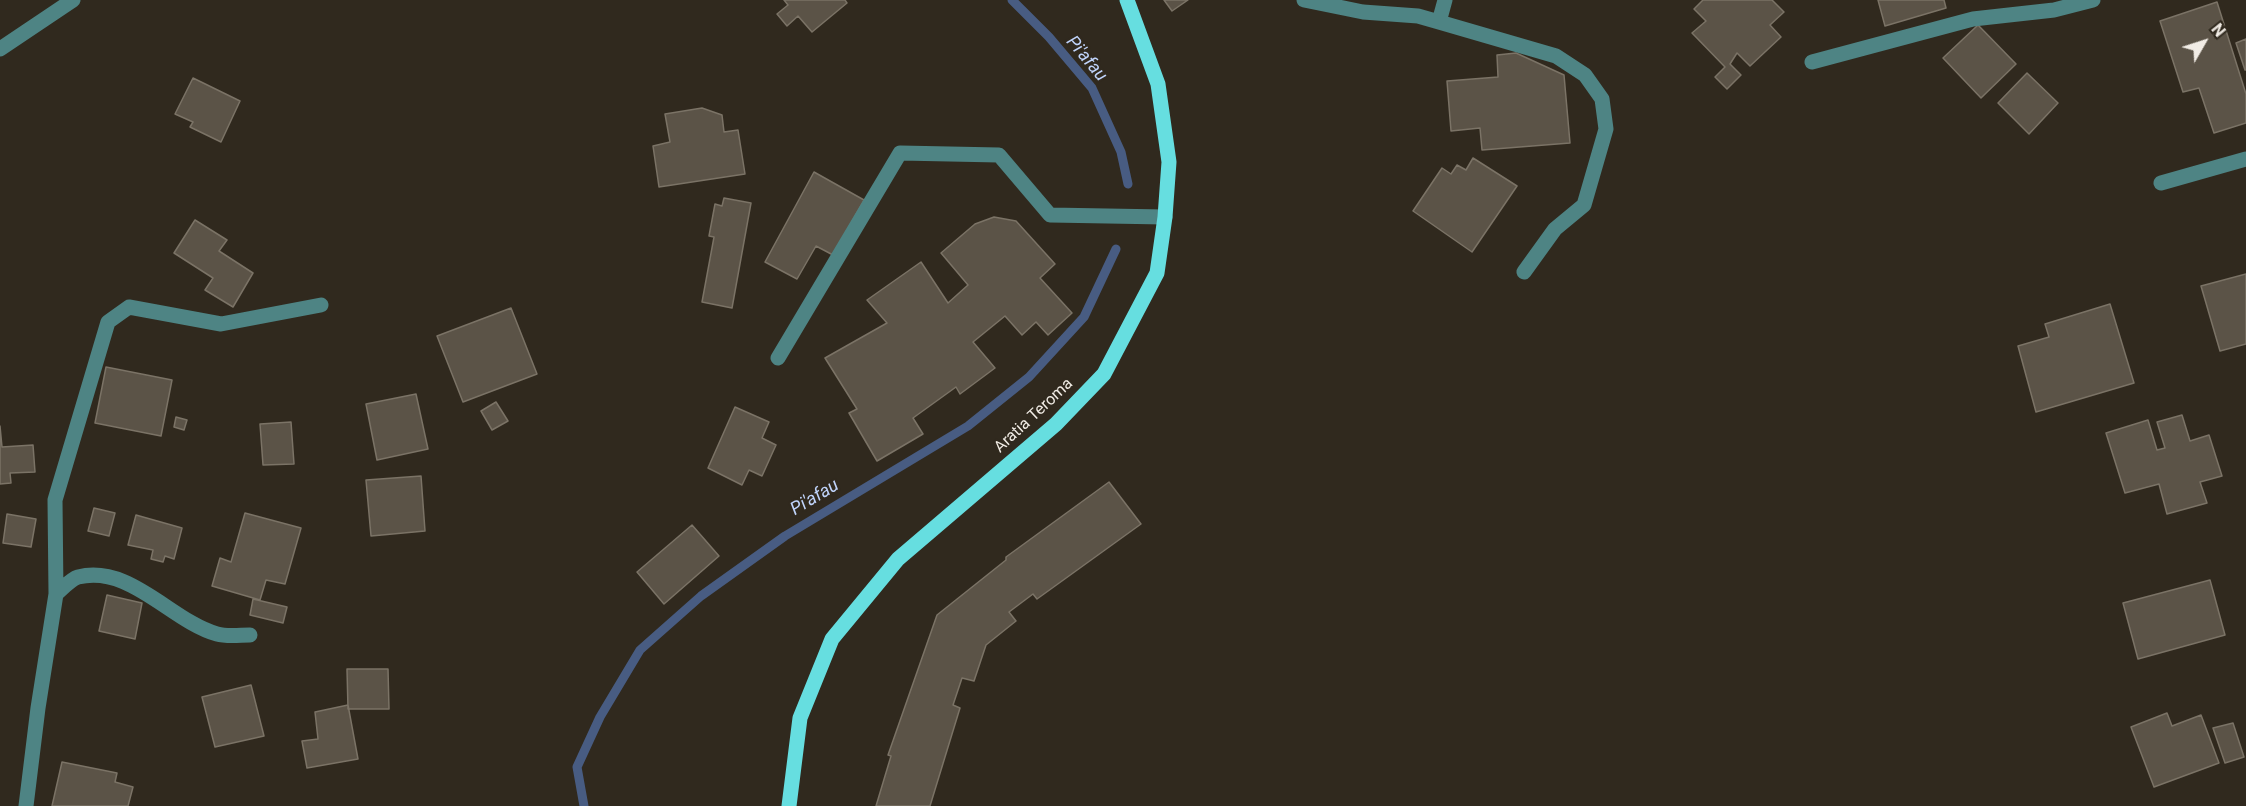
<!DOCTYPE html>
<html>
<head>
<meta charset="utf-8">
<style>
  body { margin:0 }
  #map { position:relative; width:2246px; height:806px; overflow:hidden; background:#30291e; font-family:Roboto,sans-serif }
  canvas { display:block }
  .north { position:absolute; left:2174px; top:12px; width:60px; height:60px; -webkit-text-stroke:4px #30291e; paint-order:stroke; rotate:51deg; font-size:16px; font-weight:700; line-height:24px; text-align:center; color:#f1ece5 }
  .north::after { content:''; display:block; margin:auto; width:21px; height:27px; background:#f1ece5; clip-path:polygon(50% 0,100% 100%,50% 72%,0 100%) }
</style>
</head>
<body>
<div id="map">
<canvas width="2246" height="806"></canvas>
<div class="north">N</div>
</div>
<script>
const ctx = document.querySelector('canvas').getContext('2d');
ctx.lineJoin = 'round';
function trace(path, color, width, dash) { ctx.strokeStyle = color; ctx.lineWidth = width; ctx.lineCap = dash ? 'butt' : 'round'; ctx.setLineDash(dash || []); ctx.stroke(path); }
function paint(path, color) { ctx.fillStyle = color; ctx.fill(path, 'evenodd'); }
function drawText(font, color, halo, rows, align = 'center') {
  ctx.font = font + ' Roboto,sans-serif'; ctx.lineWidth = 4.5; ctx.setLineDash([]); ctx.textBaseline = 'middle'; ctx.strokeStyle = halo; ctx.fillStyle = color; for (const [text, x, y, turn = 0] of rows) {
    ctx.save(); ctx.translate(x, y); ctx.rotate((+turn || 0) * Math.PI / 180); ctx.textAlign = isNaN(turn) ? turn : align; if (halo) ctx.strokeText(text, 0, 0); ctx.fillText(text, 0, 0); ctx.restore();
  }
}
trace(new Path2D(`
  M1012,0L1049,37L1092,88L1121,152L1128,184
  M584,806L577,767L600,717L640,650L701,596L785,536L968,426L1029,377L1084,317L1116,249`), '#485c82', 9);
const building = new Path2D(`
  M784,0H845L847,3L812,32L798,16L787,26L777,14L788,5Z
  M1164,0H1188L1172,11Z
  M1703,0H1772L1784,12L1770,25L1781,37L1750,66L1737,53L1730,64L1741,75L1727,89L1715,77L1725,67L1692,33L1706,21L1694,9Z
  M1878,0H1944L1946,8L1885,26Z
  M2217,2L2246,94V123L2214,133L2199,88L2183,92L2160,21Z
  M1978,25L2016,64L1981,98L1943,58Z
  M2246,39V70H2245L2236,43Z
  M1516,53L1564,75L1570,143L1482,150L1480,128L1451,131L1447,81L1498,77L1497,55Z
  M2027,73L2058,103L2029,134L1998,103Z
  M193,78L240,101L221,142L190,127L193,122L175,114Z
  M702,108L722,115L724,132L738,130L745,174L659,187L653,146L670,142L665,114Z
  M1473,158L1517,186L1472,252L1413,211L1442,168L1451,174L1457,165L1466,170Z
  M814,172L864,200L833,255L816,246L797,279L765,262Z
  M724,198L751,203L732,308L702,302L714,237L709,236L715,204L722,206Z
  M994,217L1016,221L1055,264L1040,278L1072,313L1048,335L1036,322L1022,335L1005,316L973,342L995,368L960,394L956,387L913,418L923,434L877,461L849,413L857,409L825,358L887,323L867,300L921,262L948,303L968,285L941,253L975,224Z
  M195,220L227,240L219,251L253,273L233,307L205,290L213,278L174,253Z
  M2246,274V344L2220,351L2201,286Z
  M2110,304L2134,383L2036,412L2018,346L2049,337L2045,324Z
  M511,308L537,374L463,402L437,336Z
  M106,367L172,380L161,436L95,423Z
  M416,394L428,449L377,460L366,404Z
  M496,402L508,421L492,430L481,411Z
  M735,407L769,422L762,438L776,445L762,476L749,470L742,485L708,468Z
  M2182,415L2190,441L2209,435L2222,476L2200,482L2207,503L2167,514L2159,484L2125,493L2106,433L2148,420L2157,450L2165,448L2157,422Z
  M176,417L187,420L184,430L174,427Z
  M291,422L294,464L263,465L260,424Z
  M0,426L2,447L33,445L35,472L10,473L11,483L0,484Z
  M421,476L425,531L371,536L366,480Z
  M1109,482L1141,524L1037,599L1033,594L1009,612L1016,621L986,645L974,681L962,678L953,705L960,708L930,806H876L891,756L888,755L937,615L1006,560V557Z
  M94,508L115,513L109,536L88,531Z
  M245,513L301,528L285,584L266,580L260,600L212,586L220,558L231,562Z
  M7,514L36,519L31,547L3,543Z
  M136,515L182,528L174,559L165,556L163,562L151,559L153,550L128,545Z
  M692,525L719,556L664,604L637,572Z
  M2210,580L2225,635L2138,659L2123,603Z
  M107,595L142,603L135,639L99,631Z
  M253,599L287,607L283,623L250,615Z
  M347,669H388L389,709H348Z
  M251,685L264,736L215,747L202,697Z
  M348,705L358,759L307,768L302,741L318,739L315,712Z
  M2167,713L2172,726L2201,715L2219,763L2154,787L2131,727Z
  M2233,723L2244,757L2225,763L2213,728Z
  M62,762L117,773L115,782L133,787L128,806H52Z`);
paint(building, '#5b5347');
trace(building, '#7b7366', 1.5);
trace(new Path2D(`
  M1304,0L1363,12L1418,16L1439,22L1556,56L1585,75L1602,99L1606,129L1584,205L1555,229L1524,272
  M1439,22L1445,0
  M0,49L73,0
  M1812,62L1973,19L2054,10L2093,0
  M2161,183L2246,159
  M778,358L900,153L999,155L1050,215L1165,217
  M56,594C62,589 71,579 78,577C130,564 171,621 217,634C227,637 240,635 250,635
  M26,806L38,708L56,594L55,500L108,322L129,307L221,324L321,305`), '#4e8484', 15);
trace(new Path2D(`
  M789,806L800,718L832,639L898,559L1056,424L1104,374L1157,273L1165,217L1169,162L1158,84L1127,0`), '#66dee0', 15);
drawText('16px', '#f1ece5', '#30291e', [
  ["Aratia Teroma",1034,416,-43]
]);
drawText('italic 18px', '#c0d4fb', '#30291e', [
  ["Pi'afau",1086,59,50],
  ["Pi'afau",815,498,-31]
]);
</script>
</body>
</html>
